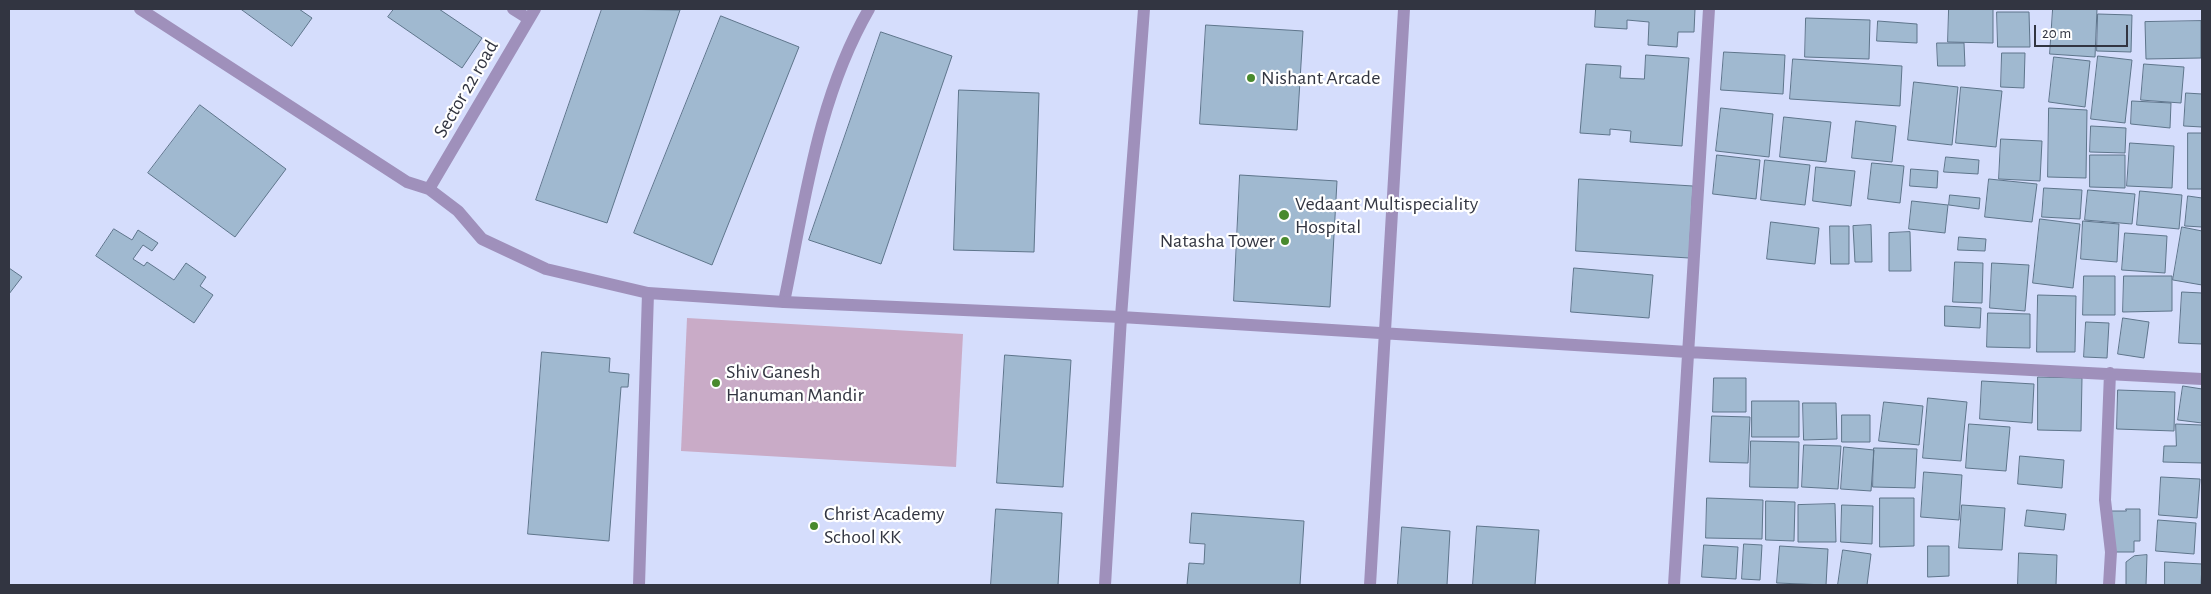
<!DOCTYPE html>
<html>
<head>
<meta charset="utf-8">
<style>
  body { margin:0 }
  #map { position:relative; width:2211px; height:594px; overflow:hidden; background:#d5ddfc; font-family:"Alegreya Sans",sans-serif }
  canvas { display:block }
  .frame { position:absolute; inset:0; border:10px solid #323541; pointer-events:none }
  .scale { position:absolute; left:2034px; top:25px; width:94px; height:22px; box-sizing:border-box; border:2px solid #323541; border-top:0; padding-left:6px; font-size:15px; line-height:18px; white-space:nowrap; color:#323541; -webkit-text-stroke:4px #fff; paint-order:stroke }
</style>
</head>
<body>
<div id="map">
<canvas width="2211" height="594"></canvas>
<div class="frame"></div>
<div class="scale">20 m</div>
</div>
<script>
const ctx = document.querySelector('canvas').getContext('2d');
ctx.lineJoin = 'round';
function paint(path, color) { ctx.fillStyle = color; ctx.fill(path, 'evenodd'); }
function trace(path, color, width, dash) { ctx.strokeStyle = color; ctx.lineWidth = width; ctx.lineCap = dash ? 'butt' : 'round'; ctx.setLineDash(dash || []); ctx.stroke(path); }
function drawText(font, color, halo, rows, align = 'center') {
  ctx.font = font + ' "Alegreya Sans",sans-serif'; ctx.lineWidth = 4.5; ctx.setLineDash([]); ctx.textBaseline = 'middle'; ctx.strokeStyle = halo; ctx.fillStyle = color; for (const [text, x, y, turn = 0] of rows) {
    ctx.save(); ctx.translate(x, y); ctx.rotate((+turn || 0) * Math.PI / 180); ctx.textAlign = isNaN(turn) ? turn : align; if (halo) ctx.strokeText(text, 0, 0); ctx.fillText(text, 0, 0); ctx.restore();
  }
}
paint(new Path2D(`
  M687,318L963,334L956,467L681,451Z`), '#c9abc7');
const building = new Path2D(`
  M241,9H299L312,18L292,46Z
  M394,9H439L482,38L462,68L388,17Z
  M602,9L680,10L607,223L536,200Z
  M1596,9H1695L1694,32H1678L1677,47L1648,45L1649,22L1627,20V29L1595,27Z
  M1949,9H1993V43L1948,42Z
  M2053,9H2097L2095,57L2050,54Z
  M1997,12H2029L2030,47H1998Z
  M2098,14L2132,15L2131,52L2097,51Z
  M721,16L799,47L712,265L634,233Z
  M1806,18L1870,20L1869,59L1805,57Z
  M1878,21L1917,24V43L1877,41Z
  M2201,21V58L2146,59L2145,22Z
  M1206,25L1303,31L1297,130L1200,124Z
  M881,32L952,56L881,264L809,240Z
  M1937,43H1964L1965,66H1938Z
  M1724,52L1785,55L1783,94L1721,90Z
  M2002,53H2025L2024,88L2001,87Z
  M1646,55L1689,58L1682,146L1630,142L1631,131L1610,129V135L1580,133L1586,64L1621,66L1620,78L1644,79Z
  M2098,56L2132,60L2125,123L2091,119Z
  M2054,57L2090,61L2085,107L2049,102Z
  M1793,59L1902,66L1900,106L1790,99Z
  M2144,64L2184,67L2181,103L2141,100Z
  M1914,82L1958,87L1952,145L1908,140Z
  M1961,87L2002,91L1996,147L1956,143Z
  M959,90L1039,93L1034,252L954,250Z
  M2186,93L2202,94V127L2184,126Z
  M2132,101L2171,103L2170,128L2131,124Z
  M200,105L286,169L235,237L148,173Z
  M1721,108L1773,114L1769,157L1716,151Z
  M2049,108L2087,110L2086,178L2048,177Z
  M1784,117L1831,122L1826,162L1780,157Z
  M1856,121L1896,126L1892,162L1852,158Z
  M2091,126L2126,128L2125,153L2090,152Z
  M2188,133H2202V189H2188Z
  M2001,139L2042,141L2040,181L1999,179Z
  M2130,143L2174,146L2172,188L2127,186Z
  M1717,155L1760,160L1756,199L1713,194Z
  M2090,155H2125V188L2090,187Z
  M1946,157L1979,160L1978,174L1944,172Z
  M1765,160L1810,165L1805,205L1761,200Z
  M1872,163L1904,166L1900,203L1868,199Z
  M1816,167L1855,171L1851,206L1813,201Z
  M1911,169L1938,171L1937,188L1910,186Z
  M1240,175L1337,181L1330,307L1234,301Z
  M1579,179L1693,186L1689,258L1576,251Z
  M1989,179L2037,184L2032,222L1985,217Z
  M2044,188L2082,190L2080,219L2042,217Z
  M2088,190L2135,194L2132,224L2085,220Z
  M2140,191L2182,195L2179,229L2137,225Z
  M1950,195L1980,198L1979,209L1949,205Z
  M2188,196L2202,198V227L2185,226Z
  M1912,201L1948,205L1945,233L1909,229Z
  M2040,219L2080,224L2073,288L2033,283Z
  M2083,221L2119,224L2117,262L2081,259Z
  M1771,222L1819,228L1815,264L1767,259Z
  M1871,225L1872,262H1855L1853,226Z
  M1830,226H1849V264H1831Z
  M2182,227L2202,231V285L2173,280Z
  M114,229L132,240L138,230L158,243L152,251L143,245L133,259L144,266L147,262L174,280L186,263L206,277L200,286L213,295L194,323L96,256Z
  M1910,232L1911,271H1889V233Z
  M2125,233L2167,236L2165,273L2122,270Z
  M1959,237L1986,239L1985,251L1958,250Z
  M1955,262L1983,263L1982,303L1953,302Z
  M1992,263L2029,265L2025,311L1990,308Z
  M9,268L22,277L9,294Z
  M1574,268L1653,275L1649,318L1571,312Z
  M2084,276H2115V315H2083Z
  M2124,276H2172V311L2123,312Z
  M2182,292L2202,293V344L2179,343Z
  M2038,295L2076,296L2075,352H2037Z
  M1945,306L1981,308L1980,328L1945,326Z
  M1988,313L2030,314V348L1987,347Z
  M2123,318L2149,322L2144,358L2118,354Z
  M2086,322L2109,323L2107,358L2084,357Z
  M542,352L610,358L609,372L629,374L628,387H621L609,541L528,534Z
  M1005,355L1071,360L1063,487L997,483Z
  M2038,377L2082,378L2081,431L2038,430Z
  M1714,378H1746V412H1713Z
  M1982,381L2034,384L2032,423L1980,419Z
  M2183,386L2202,389V423L2178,420Z
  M2118,390L2175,392L2174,431L2117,429Z
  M1928,398L1967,402L1961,461L1923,458Z
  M1752,401H1799V437H1752Z
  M1884,402L1923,406L1919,445L1879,441Z
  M1803,403H1836L1837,439L1804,440Z
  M1842,415H1870V442H1842Z
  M1712,416L1750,417L1748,463L1710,462Z
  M1969,424L2010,427L2006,471L1966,468Z
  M2176,424L2202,425V463L2163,462L2164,446H2176Z
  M1751,441L1799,442L1798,488L1750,487Z
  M1804,445L1841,446L1838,489L1802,487Z
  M1844,447L1874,450L1871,491L1841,489Z
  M1874,448L1917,449L1915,488L1873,487Z
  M2020,456L2064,460L2062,488L2018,484Z
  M1924,472L1962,475L1959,520L1921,517Z
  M2161,477L2200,479L2197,518L2159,515Z
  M1707,498L1763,500L1762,539L1706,538Z
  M1880,498H1914V546L1880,547Z
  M1766,501L1795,502L1794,541L1766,540Z
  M1835,504L1836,542H1798V505Z
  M1842,505L1873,506L1872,544L1841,542Z
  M1962,505L2005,508L2002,550L1959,548Z
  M996,509L1062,513L1058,585H991Z
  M2126,509H2140V541H2134V552H2111V511H2126Z
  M2027,510L2066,514L2064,530L2025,526Z
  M1192,513L1304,521L1300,585H1187L1189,563L1204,564L1205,544L1190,543Z
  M2158,520L2196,523L2194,554L2156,551Z
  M1477,526L1539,530L1535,585H1473Z
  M1402,527L1450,531L1447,585H1398Z
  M1744,544L1762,545L1760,580L1742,579Z
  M1704,545L1738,547L1736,579L1702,577Z
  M1780,546L1828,549L1826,585L1777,583Z
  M1928,546H1949V576L1928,577Z
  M1843,550L1871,554L1867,585H1838Z
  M2019,553L2057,555L2056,585H2018Z
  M2147,555L2146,585H2126V562L2134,556Z
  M2165,562L2202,564L2201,585H2165Z`);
paint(building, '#a0b9d0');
trace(building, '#5e758b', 1);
trace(new Path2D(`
  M784,302C805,202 817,99 869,9`), '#9f90bb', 12);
trace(new Path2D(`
  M140,9L407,182L429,189L458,211L482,239L546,269L648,293L784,302L1121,317L1688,352L2202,379
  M513,9L529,19
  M429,189L535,9
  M639,585L648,293
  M1105,585L1121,317L1144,9
  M1370,585L1404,9
  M1674,585L1709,9
  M2109,585L2111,552L2105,500L2110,373`), '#9f90bb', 12);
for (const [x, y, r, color] of [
  [1251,78,5,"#498a2d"],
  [1284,215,6,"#498a2d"],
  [1285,241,5,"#498a2d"],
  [716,383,5,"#498a2d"],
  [814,526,5,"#498a2d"]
]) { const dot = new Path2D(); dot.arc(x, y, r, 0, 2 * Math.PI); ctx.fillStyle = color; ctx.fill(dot); trace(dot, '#fff', 2); }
drawText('20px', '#323541', '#fff', [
  ["Nishant Arcade",1261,78],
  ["Vedaant Multispeciality",1295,204],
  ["Hospital",1295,227],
  ["Natasha Tower",1275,241,"right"],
  ["Shiv Ganesh",726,372],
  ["Hanuman Mandir",726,395],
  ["Christ Academy",824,514],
  ["School KK",824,537]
], 'left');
drawText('20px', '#323541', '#fff', [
  ["Sector 22 road",466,89,-60]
]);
</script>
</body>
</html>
